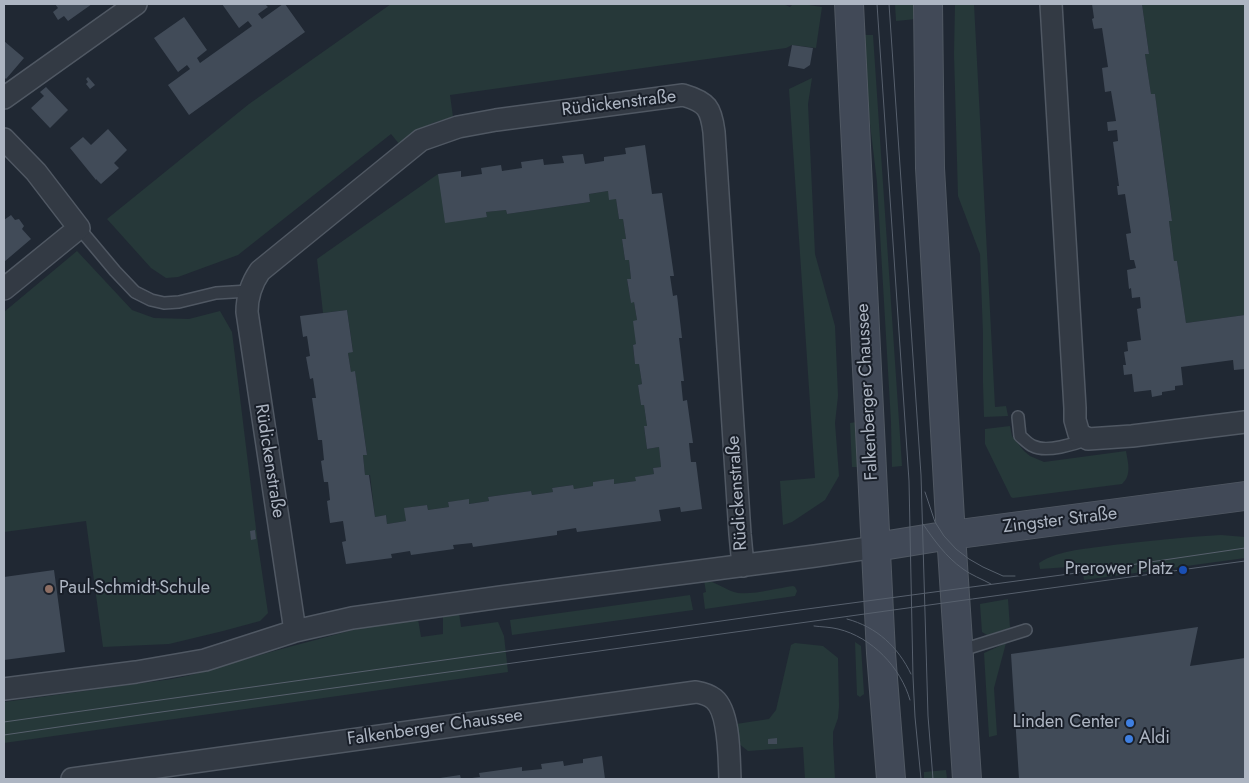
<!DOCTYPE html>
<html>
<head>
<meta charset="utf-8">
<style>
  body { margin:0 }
  #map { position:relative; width:1249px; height:783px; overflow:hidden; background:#202833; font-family:Jost,sans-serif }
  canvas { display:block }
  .frame { position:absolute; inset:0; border:5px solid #adb5c2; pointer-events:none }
</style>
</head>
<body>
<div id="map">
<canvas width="1249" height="783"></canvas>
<div class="frame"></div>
</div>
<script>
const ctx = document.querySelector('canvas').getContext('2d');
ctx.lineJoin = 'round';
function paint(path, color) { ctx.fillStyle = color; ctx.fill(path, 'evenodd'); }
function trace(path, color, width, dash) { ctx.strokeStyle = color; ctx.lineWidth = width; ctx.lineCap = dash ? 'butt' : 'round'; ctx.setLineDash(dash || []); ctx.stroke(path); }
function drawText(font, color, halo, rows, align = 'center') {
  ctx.font = font + ' Jost,sans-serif'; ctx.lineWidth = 4; ctx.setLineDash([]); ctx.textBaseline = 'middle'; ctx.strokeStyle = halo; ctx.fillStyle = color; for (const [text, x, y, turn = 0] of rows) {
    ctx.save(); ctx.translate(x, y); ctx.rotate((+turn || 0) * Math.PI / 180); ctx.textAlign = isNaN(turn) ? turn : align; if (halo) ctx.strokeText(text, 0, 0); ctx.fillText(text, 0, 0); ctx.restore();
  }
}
paint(new Path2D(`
  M391,4H783L790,7L793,4H802L822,7L816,48L792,45L786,48L450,95L453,117L433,123L415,132L400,145L391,134L238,255L178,277L166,278L151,268L107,219L249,104Z
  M895,4H916V19L896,21Z
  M955,4H974L995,407L1006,406L1008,416L984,417L983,383V334L980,254L958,196L954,54Z
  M1142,4H1245V315L1186,323L1177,261H1174L1169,221L1172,220L1155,94H1151L1145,54L1149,53Z
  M865,35H873L902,466L892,467L891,422L877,182L867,99Z
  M812,78L808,104L815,254L835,326L838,396L835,423L839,476L825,500L792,522L783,525L780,481L815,478L789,89Z
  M438,174L487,217L486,212L506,210L507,214L590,202L589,194L608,191L616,199L619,219H623L626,239H622L625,260H629L631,279L627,280L631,302H634L637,320L636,344L633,345L635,364H639L642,384L638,385L641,405H644L647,426L644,427L647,449L659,447L661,467L653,468L654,474L636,477V481L614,484V480L593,482V486L574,489L572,485L552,488L553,492L532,495L531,491L488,497L489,501L469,504V500L448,502L449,507L428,510L427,505L405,508L406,521L387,524L386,515L375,517L370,475H365L363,455L367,454L355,372H351L348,353L353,351L347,310L323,313L317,259Z
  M77,251L132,310L154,318L189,319L220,311L232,332L258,545L268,613L260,621L223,631L169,644L103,647L86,521L4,532V312Z
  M857,422L860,467H852L850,423Z
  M1010,426L1012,436L1024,451L1030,456L1044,462L1126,451C1128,463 1132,475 1122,484L1013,498L1011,497L985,444V429Z
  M1221,535L1245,537V558L1084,580L1082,566L1040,569L1039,563C1061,549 1088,549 1113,545C1149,541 1185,537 1221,535Z
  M704,580C717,582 727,591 738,593C753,595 778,588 793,586L795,587L797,591L795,596L705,609L703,593L706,592Z
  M690,595L693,610L512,635L510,620Z
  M1008,599L1010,628L987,635L982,632L980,604Z
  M459,613L461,627L498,622L504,636L508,672L4,743V702L172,679L191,675L274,651L364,627L418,619L421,637L443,634V616Z
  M855,642L861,646L864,694L860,697L857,695Z
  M795,643L823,646L838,658L839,706L838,718L833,732V743L835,779H805L803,747L748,751L738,743L736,724L769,719L776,710L791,645Z
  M1006,643L994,688L997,735L989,737L984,653Z
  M946,770L947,779H924V772Z`), '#263839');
paint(new Path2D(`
  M55,4H92L68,21L64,16L58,20L53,12L58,8Z
  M222,4H265L268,7L258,14L262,19L283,4H285L305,32L189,115L168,85L190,69L187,65L178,72L154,38L184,17L207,50L197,58L200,63L252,26L248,21L239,28Z
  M1092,4H1142L1149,54H1145L1151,94H1155L1172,221H1169L1174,261H1177L1186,323L1245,315V369L1234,370L1233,360L1181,367L1183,385L1175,386V390L1162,392V395L1152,397L1151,390L1134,392L1132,374L1124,375L1123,365H1126L1124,352L1128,351L1127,342L1141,340L1137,309L1141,308L1140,297L1132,298L1131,288L1129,289L1127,270L1136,268L1134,260H1130L1126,234L1131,233L1125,194L1118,195L1117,186H1119L1113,142L1118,141L1117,130L1108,131L1107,122L1116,121L1111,91L1105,92L1102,68L1108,67L1102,28L1094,29L1092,19L1094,18Z
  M4,41L24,58L6,79L4,77Z
  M792,45L813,48L810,65L804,69L788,66Z
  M88,77L95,85L90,89L86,84L88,82L86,79Z
  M46,87L68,110L50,128L31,108L44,96L40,92Z
  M108,129L127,150L114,163L119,168L101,184L96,179V180L70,148L83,137L91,145Z
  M645,145L652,194L662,193L674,276H670L673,296L677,295L682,338H679L684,381H681L683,401L687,400L693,443H689L690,453L691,462H696L702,509L681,512L680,507L659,510L661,521L577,532L576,528L557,531V535L473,547L472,543L453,545L454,549L411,555L410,551L391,554L392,558L346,564L342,542L346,541L343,521L330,523L327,501L330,500L328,482H324L321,461L324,460L322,440H318L312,398H316L313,378L310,379L306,357L310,356L307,336L303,337L300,316L347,310L353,352L348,353L351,372L355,371L367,455H363L365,475H369L375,517L386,515L387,524L406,521L404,508L427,505L428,510L449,507L448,502L469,499V504L489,501L488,497L509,494L531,491L532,495L553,492L552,488L573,485L574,489L593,486V482L614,479V484L636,481L635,477L654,474L653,468L661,467L659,447L647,449L644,426H647L644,405H641L638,385L642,384L639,364H635L633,345L636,344L633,321L637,320L634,302L631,303L627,279H631L629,260H625L622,239H626L623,219H619L616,199L609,200L608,191L589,194L590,202L507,214L506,210L486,212L487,217L445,223L438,174L461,171V177L482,174L481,168L501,165L502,171L522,168L521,162L543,159L544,165L564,163L562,156L583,154L585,164L604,161V157L626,154L625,148Z
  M11,215L15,220L19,219L24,226L22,229L31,239L4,262V220Z
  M255,530L256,539L251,540L250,531Z
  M54,570L65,652L4,660V577Z
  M1198,627L1190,666L1245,658V779H1019L1011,654Z
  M777,738V744H768V739Z
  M602,756L605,779H472V778L480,777L479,773L522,767V771L542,769L541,764L563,761L564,766L575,764L583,763V759Z
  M460,775L461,779H440V778Z`), '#414b58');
const lane = new Path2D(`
  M79,228L115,271L135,292L151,300L164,303L179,302L216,293L249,291
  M1018,417L1020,436C1024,439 1028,444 1033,446C1046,453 1075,444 1088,439
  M959,651L1026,630`);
const street = new Path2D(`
  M1051,4L1075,408V420L1079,434L1088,439L1132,436L1245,422
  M4,98L136,4
  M4,139L36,172L79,228L4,289
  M295,631L247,312C247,296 251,284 260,271L421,140L458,127L496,120L683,95C707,102 711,108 714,132L740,534L743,566
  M4,689L136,672L205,660L295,631L352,618L501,597L815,556L876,547
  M72,779L696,692C702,693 709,695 714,699C730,712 729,759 730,779`);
const secondary = new Path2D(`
  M849,4L881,653L891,779
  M928,4L930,168L950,519L967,779
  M876,547L944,536L1245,496`);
trace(lane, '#505863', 14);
trace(street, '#505863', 24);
trace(secondary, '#505863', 30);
trace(lane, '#333a44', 11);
trace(street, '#333a44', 21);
trace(secondary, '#414957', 28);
trace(new Path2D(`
  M877,4L909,481L913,677L915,717L921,779
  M889,4L921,475L928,716L933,779
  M925,492L935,522L944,536L956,549L969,559L983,567L1003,576H1015
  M923,524C934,540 946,557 963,569C971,575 982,579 991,584
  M847,619C877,627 898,647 911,674
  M814,626C822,627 830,627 838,629C872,637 901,668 910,700
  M4,722L792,611L1069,574L1245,548
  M4,735L154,713L1245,561`), '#57606d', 1);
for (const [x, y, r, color] of [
  [1183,570,5,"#1a4fb4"],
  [49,589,5,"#8d6e63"],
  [1130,723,5,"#3f7fe0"],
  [1129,739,5,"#3f7fe0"]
]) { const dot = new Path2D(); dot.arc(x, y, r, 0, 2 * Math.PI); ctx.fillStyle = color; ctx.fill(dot); trace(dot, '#191f29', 2); }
drawText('18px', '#adb5c2', '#191f29', [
  ["Rüdickenstraße",619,104,-7],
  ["Falkenberger Chaussee",868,392,-93],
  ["Rüdickenstraße",269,461,81],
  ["Rüdickenstraße",738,493,-94],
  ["Zingster Straße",1060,521,-7],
  ["Falkenberger Chaussee",435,728,-8]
]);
drawText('18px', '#adb5c2', '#191f29', [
  ["Prerower Platz",1173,570],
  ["Paul-Schmidt-Schule",59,589,"left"],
  ["Linden Center",1120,723],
  ["Aldi",1139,739,"left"]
], 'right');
</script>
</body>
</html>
